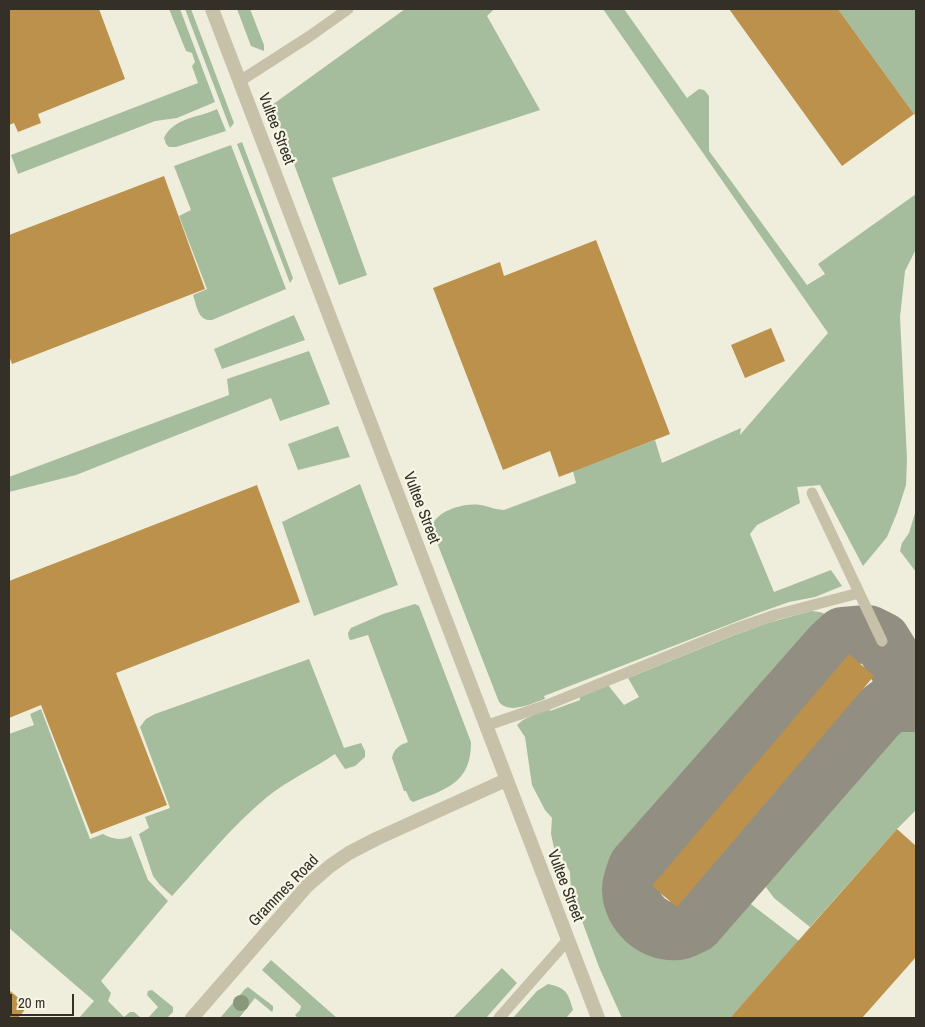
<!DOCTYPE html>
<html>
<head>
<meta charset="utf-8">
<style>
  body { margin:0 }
  #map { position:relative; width:925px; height:1027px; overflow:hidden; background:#efeddb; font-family:"Archivo Narrow",sans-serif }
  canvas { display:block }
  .frame { position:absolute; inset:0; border:10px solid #343027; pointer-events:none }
  .scale { position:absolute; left:10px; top:994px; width:64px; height:22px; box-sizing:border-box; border:2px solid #343027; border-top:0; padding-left:6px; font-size:15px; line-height:18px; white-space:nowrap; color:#343027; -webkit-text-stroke:4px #f7f6e6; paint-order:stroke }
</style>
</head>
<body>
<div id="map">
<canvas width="925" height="1027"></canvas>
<div class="frame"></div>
<div class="scale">20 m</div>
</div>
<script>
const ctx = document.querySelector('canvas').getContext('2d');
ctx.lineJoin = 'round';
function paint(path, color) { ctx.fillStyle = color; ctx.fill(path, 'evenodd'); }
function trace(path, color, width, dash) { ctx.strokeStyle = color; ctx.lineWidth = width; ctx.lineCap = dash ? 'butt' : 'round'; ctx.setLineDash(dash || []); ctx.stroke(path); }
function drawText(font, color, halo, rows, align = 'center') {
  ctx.font = font + ' "Archivo Narrow",sans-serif'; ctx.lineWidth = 4.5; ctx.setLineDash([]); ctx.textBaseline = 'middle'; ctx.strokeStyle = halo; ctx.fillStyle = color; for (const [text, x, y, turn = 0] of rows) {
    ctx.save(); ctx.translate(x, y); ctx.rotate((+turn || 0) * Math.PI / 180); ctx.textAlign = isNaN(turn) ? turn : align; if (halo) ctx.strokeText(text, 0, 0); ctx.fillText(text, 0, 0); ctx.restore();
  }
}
paint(new Path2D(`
  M169,9H180L215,102L177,118L155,121L18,174L11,155L198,83L192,66L195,62L192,53L186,51Z
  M185,9H191L234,123L230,128Z
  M237,9H250L264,45V51L251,46Z
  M405,9H494L487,16L540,110L332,178L367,275L339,285L272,105Z
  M603,9H624L687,98L699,89L704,90L709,96V151L807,285L825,274L818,264L916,194V249L905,271L900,317L907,459L906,485L897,513L887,537L863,566L820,485L797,487L800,503L757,525L750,534L774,592L831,570L842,586L815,597L789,602L761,612L544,696L545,699C532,703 510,715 499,702L431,527C433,524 435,519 438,517C447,508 468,503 480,505C489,506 495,510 504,510L576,483L573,471L655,440L662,463L741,428L740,435L828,333Z
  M838,9H916V117L914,114Z
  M217,109L226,131L176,147H169L166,144L164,138C174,117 199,118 217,109Z
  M242,142L293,278L290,283L237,144Z
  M231,145L286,289L212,320C198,321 197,307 193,295L207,289L179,216L191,210L174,166Z
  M294,315L305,340L222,369L214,349Z
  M309,351L330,404L280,421L271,398L76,475L9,492V477L229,395L227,379Z
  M338,426L350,457L298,470L288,444Z
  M360,484L398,585L314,616L282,522Z
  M916,510V572L900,551L902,543L909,533Z
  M415,604L419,606L471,742C471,783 447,789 413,802L410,800L406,791H404L392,758C394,748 400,745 408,742L368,635L351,640L349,639L348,633L351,628L383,614Z
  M811,611C824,612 829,614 837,624L626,865C621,875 615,886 617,898C620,921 658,945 674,959L739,887L747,901L799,941L730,1018H622L599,967L571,891L570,872L561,856L555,852L551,834L552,818L545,810L532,785L525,737L517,725L523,720L549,708L550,711L580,700V697L608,685L624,705L639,697L628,678L732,636L768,623Z
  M309,659L344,748L361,743L365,751V757L355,766L345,769L335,754C313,769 288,780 267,797C232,826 203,862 172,896L160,885L153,876L139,834L149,828L145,817L170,808L140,727L146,719L155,714Z
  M41,709L90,839L103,834C111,839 122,841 131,836L148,880L168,901L101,981L111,993L108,1001L124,1017L130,1012H134L141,1018H79L94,1001L9,928V734L34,725L30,714Z
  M899,722L916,724V810L897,829L810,927L774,898L754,871L872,733Z
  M271,960L337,1018H298L295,1015L300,1010L301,1006L262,970Z
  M502,968L517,983L486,1018H453Z
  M548,984C566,988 568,992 573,1010L566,1018H513L537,991Z
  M248,987L273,1006V1010L272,1012L255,998L239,1018H220L245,989Z
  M152,990L173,1007V1012L167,1018H148L158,1007L147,995L148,991Z`), '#a5bd9c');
trace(new Path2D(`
  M916,696L882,641L868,634L843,636L831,647L637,867C635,873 631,882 631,889C631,913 654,934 678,931C683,931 690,926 695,924L879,713L892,703H916`), '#928e81', 58);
paint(new Path2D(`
  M9,9H99L125,79L38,114L41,123L18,132L14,123L9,125Z
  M729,9H838L914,114L842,166Z
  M164,176L205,289L12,364L9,356V235Z
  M596,240L670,434L559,477L550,451L503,470L433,288L500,262L504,276Z
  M771,328L785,361L745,378L731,345Z
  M257,485L300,602L116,673L167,805L91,834L41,705L9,718V581Z
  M849,654L874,676L677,907L652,886Z
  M897,829L916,846V957L893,983L862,1018H730Z
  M9,990L28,1006L18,1018H9Z`), '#bc914c');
trace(new Path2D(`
  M240,81L310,36L348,9
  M812,493L882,641
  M485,726L547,705L732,630L775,615L859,593
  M499,1018L567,941`), '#c6c1a8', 11);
trace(new Path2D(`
  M212,9L598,1018
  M192,1018L307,886L330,866L349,853L376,839L506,780`), '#c6c1a8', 14);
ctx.fillStyle = '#89977b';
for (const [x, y] of [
  [241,1003]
]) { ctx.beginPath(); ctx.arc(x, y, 8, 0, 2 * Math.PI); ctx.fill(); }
drawText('16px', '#343027', '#f7f6e6', [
  ["Vultee Street",276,129,69],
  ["Vultee Street",421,508,69],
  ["Vultee Street",565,886,69],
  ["Grammes Road",284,891,-46]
]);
</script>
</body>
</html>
